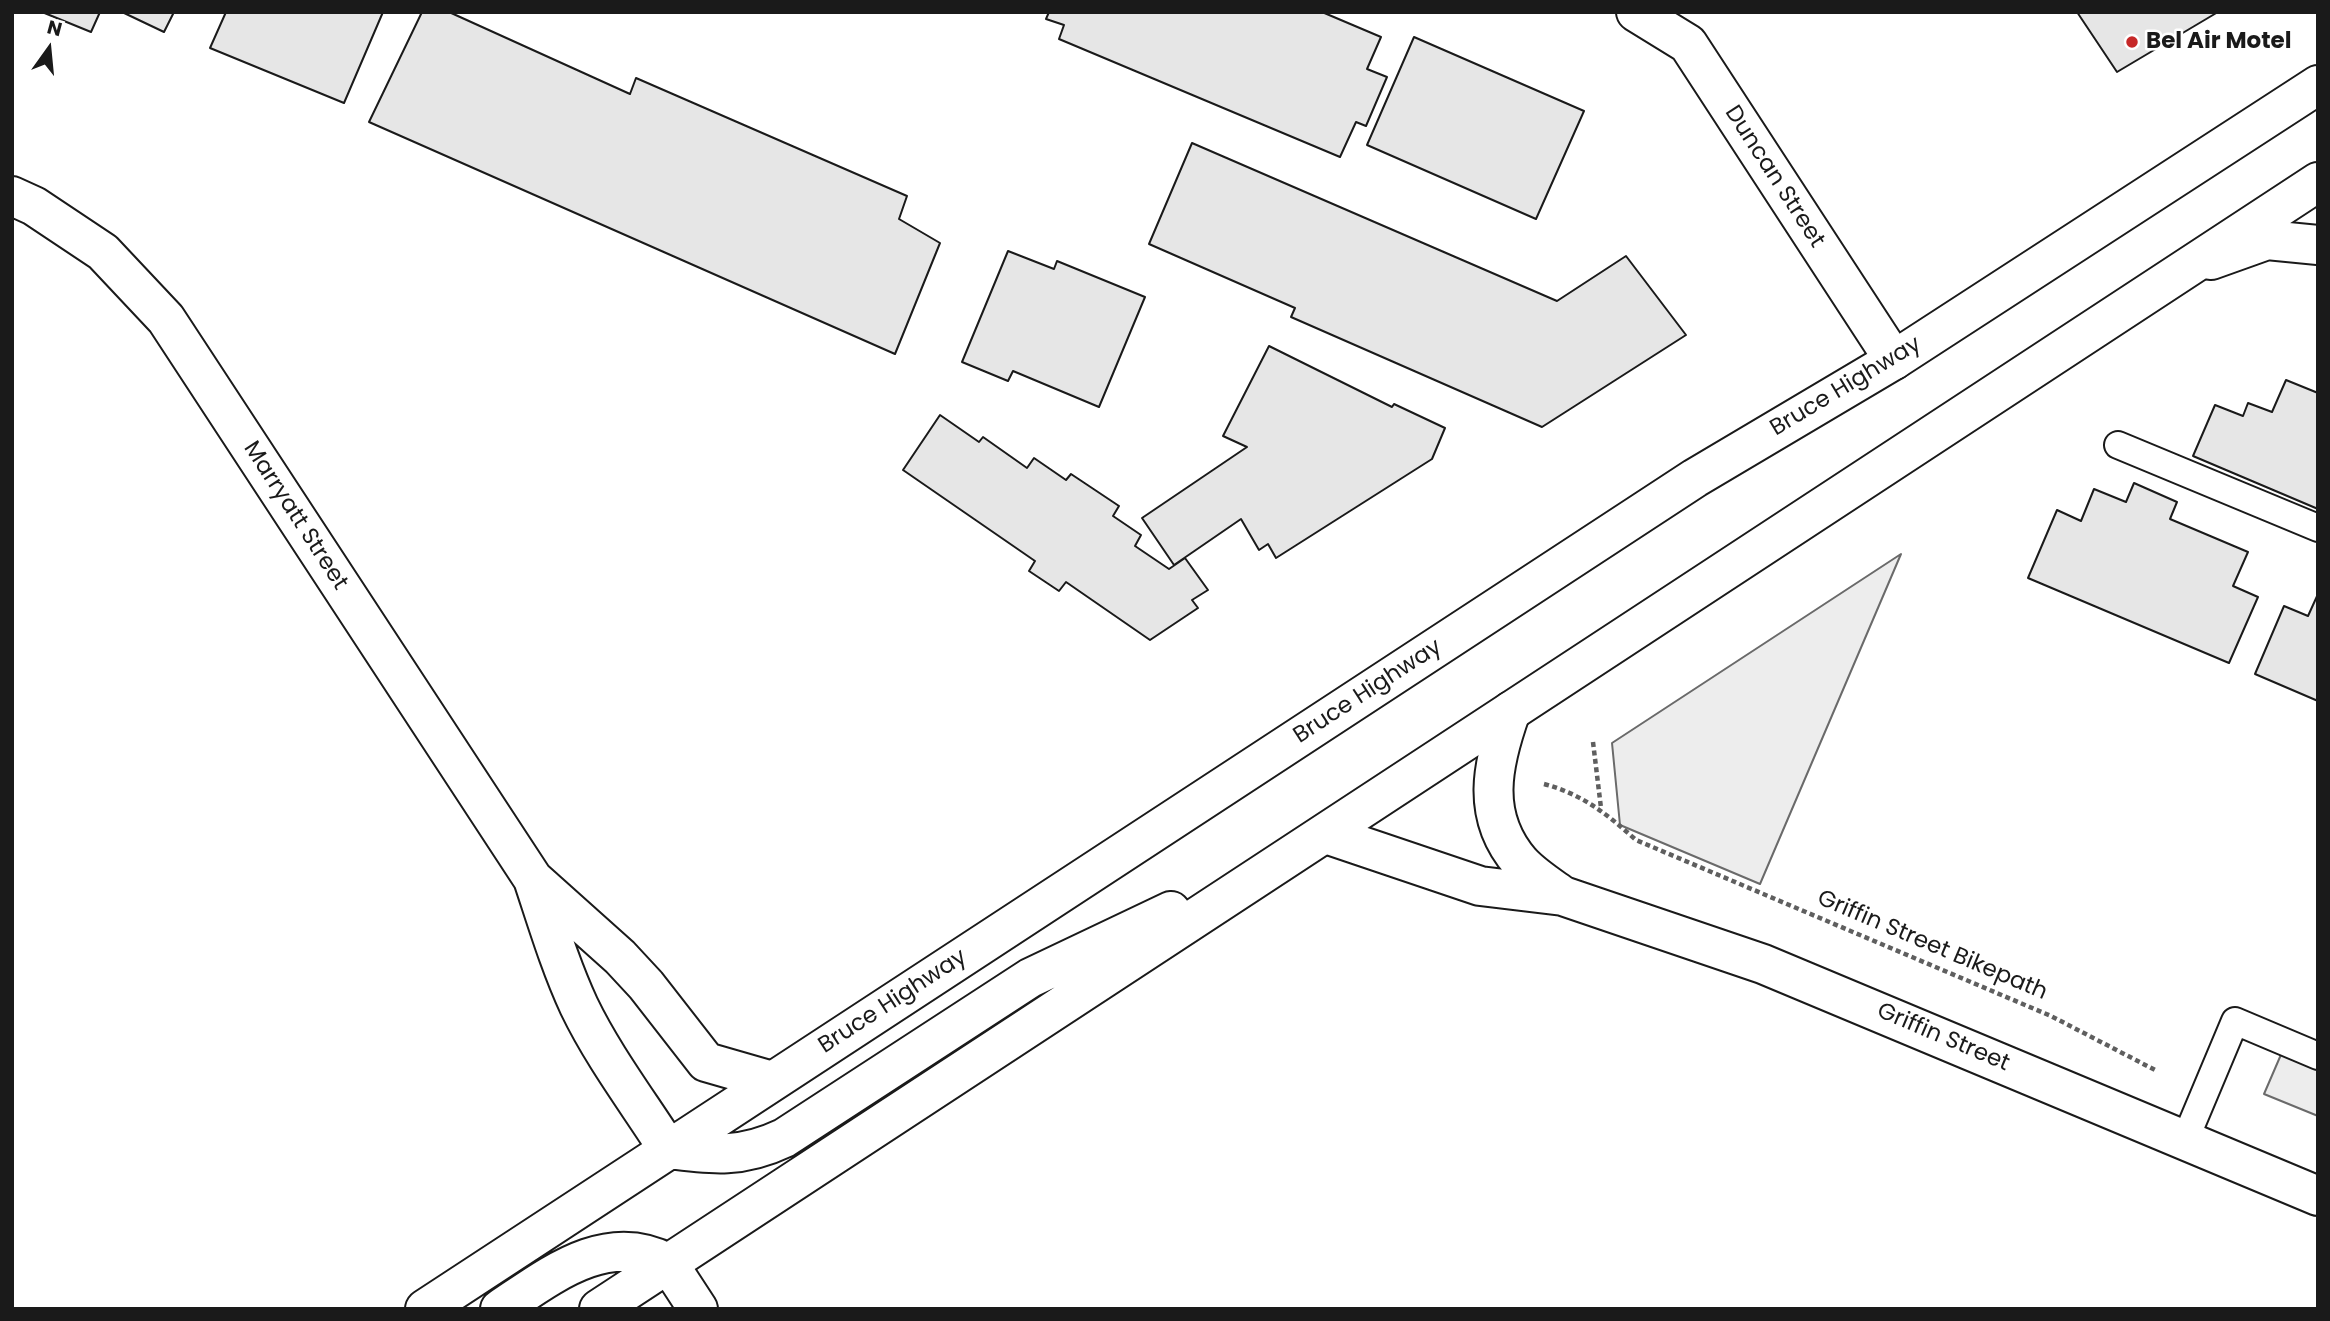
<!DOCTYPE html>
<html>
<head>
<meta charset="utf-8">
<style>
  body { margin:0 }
  #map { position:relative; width:2330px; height:1321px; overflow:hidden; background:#fff; font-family:Poppins,sans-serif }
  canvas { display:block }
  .frame { position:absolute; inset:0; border:14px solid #1a1a1a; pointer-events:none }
  .north { position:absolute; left:14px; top:14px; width:70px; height:70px; -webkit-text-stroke:5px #fff; paint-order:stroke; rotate:15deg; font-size:19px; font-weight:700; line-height:28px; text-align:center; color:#1a1a1a }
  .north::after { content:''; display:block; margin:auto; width:24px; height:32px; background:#1a1a1a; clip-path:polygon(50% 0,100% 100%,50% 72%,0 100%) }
</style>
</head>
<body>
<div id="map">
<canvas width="2330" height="1321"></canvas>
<div class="frame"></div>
<div class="north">N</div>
</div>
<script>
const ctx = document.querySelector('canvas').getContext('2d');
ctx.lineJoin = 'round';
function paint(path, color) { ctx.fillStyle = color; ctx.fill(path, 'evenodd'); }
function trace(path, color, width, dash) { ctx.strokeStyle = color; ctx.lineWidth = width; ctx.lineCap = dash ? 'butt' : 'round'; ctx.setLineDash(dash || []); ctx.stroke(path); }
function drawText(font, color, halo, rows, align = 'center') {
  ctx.font = font + ' Poppins,sans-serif'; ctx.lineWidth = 5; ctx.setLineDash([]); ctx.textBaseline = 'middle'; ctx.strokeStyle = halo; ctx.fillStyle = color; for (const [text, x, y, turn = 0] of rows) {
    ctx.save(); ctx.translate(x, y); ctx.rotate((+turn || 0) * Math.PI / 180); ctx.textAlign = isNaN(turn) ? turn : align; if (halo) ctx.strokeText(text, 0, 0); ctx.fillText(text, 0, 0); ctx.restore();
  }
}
const built = new Path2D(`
  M1901,554L1760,884L1620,825L1612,743Z
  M2286,1043L2318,1056V1116L2264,1094Z`);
paint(built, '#ededed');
trace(built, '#6a6a6a', 2);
const building = new Path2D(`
  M42,12H100L91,32Z
  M122,12H174L164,32Z
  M226,12H383L344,103L210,48Z
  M422,12H449L630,94L636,78L907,196L899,219L940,243L895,354L369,122Z
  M1049,12H1322L1381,37L1367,69L1387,77L1366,126L1356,122L1340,157L1059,39L1064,25L1046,19Z
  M2077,12H2218L2117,72Z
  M1414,37L1584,111L1536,219L1367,145Z
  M1192,143L1557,301L1626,256L1686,335L1542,427L1291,317L1295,308L1149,244Z
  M1008,251L1054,269L1057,261L1145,297L1099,407L1013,371L1008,381L962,362Z
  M1269,346L1392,407L1394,404L1445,428L1432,459L1276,558L1268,544L1259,550L1241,519L1174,565L1142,518L1247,447L1223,436Z
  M2286,380L2318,393V509L2193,456L2215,405L2243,416L2248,403L2272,412Z
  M940,415L979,442L983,437L1027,468L1034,458L1066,480L1071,474L1119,506L1113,516L1141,535L1135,546L1169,569L1185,558L1208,590L1192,600L1198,608L1150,640L1066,582L1059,591L1029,571L1035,561L903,470Z
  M2134,483L2177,502L2170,519L2248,552L2233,586L2258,597L2229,663L2028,578L2057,510L2081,521L2094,489L2126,502Z
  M2318,594V701L2255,674L2284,606L2308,616Z`);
paint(building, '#e6e6e6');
trace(building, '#1a1a1a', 2);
const service = new Path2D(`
  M2118,445L2318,528
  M2185,1140L2235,1021L2318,1056`);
const minor = new Path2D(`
  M1636,12L1688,44L1894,360
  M12,196L34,206L103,252L166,319L533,879C547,921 560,965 579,1006C603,1056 638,1102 668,1149
  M2211,260L2267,240L2318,245
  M1511,711C1492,764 1480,816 1521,863C1533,876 1549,886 1563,896
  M1326,834L1480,886L1563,896L1763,964L2318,1196
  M534,880L620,957L646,985L706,1062L772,1081`);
const tertiary = new Path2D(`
  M668,1263L698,1309`);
const trunk = new Path2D(`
  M668,1149C713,1155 742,1158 784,1138L1030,978L1171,911
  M425,1309L1695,478L1894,360L2318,85
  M500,1309C550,1276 606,1230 668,1263
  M599,1309L2318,182`);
trace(service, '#1a1a1a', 30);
trace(minor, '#1a1a1a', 42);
trace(tertiary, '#1a1a1a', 42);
trace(trunk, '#1a1a1a', 42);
trace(new Path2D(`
  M1593,742L1601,808
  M1544,784C1582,794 1607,814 1636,840L2051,1016L2155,1070`), '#5f5f5f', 4.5, [5, 3.5]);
trace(service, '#fff', 26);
trace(minor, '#fff', 38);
trace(tertiary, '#fff', 38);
trace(trunk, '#fff', 38);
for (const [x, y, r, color] of [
  [2132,42,7,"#c62828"]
]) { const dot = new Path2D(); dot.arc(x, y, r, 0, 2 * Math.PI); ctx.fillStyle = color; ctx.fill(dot); trace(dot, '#fff', 2.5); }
drawText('bold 23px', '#1a1a1a', '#fff', [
  ["Bel Air Motel",2146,42]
], 'left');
drawText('23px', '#1a1a1a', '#fff', [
  ["Duncan Street",1774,177,57],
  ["Bruce Highway",1846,387,-31],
  ["Marryatt Street",295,516,57],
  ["Bruce Highway",1368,692,-33],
  ["Griffin Street Bikepath",1932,946,23],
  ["Bruce Highway",893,1002,-33],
  ["Griffin Street",1943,1038,23]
]);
</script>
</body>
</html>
